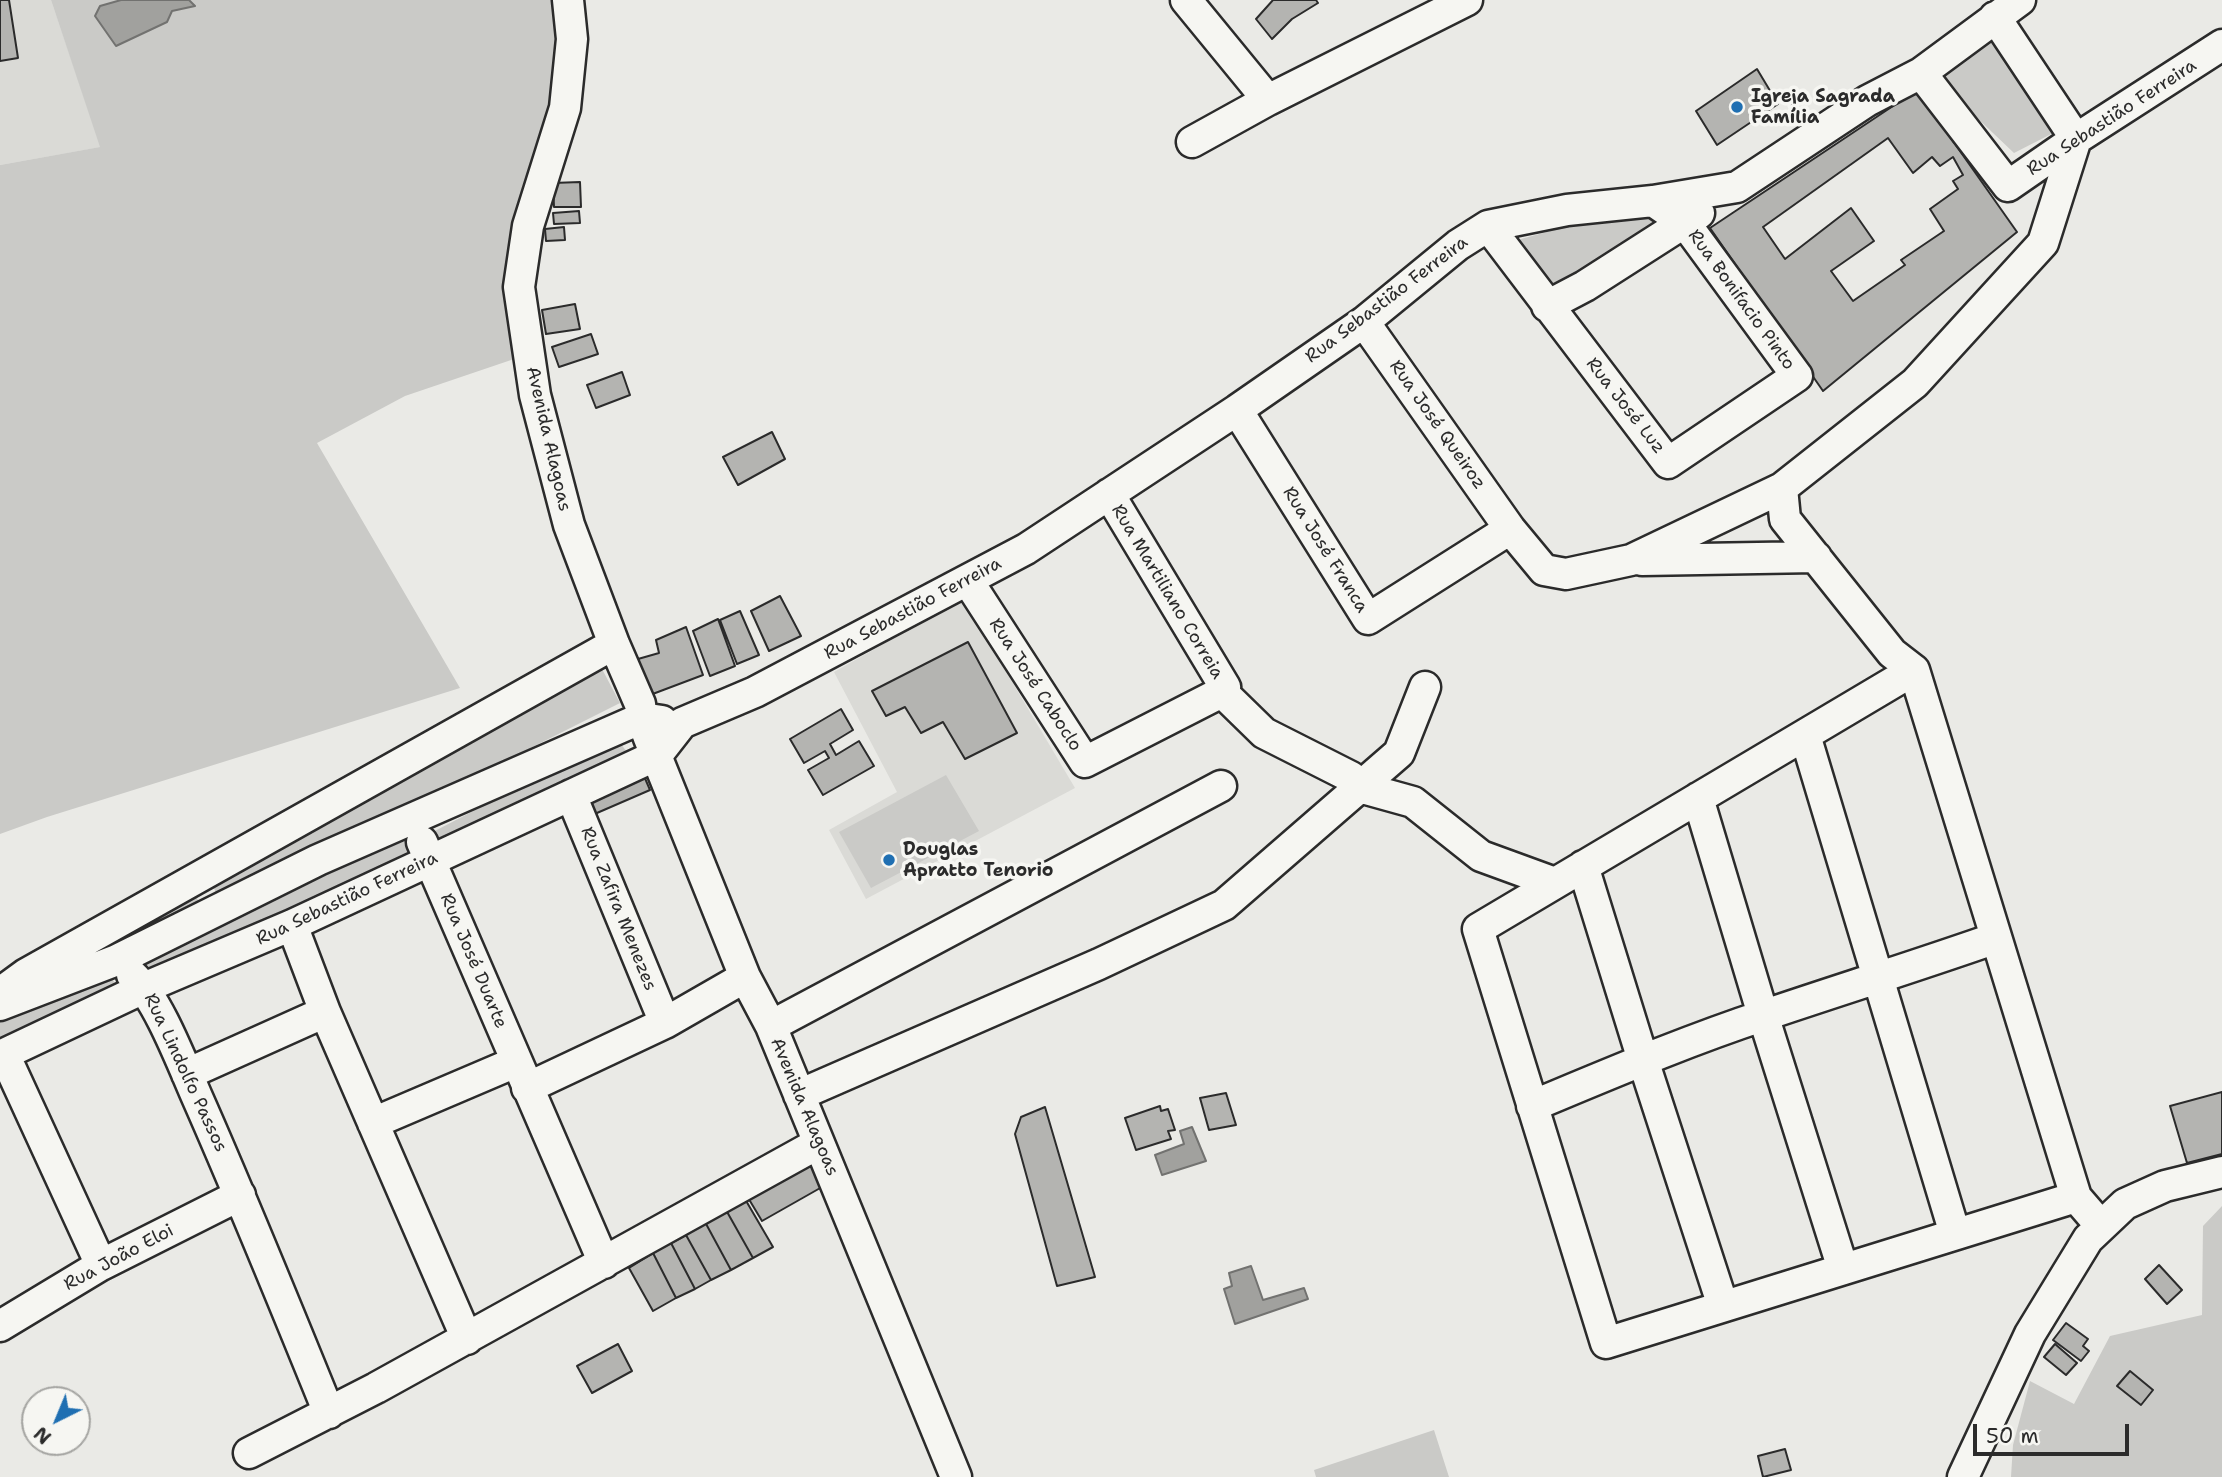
<!DOCTYPE html>
<html>
<head>
<meta charset="utf-8">
<style>
  body { margin:0 }
  #map { position:relative; width:2222px; height:1477px; overflow:hidden; background:#eaeae6; font-family:"Shantell Sans",sans-serif }
  canvas { display:block }
  .north { position:absolute; left:21px; top:1386px; width:70px; height:70px; box-sizing:border-box; background:#f6f6f2; border:2px solid #a5a5a2; border-radius:50%; rotate:223deg; font-size:19px; font-weight:700; line-height:28px; text-align:center; color:#2b2b2b }
  .north::after { content:''; display:block; margin:auto; width:24px; height:32px; background:#1f6fb2; clip-path:polygon(50% 0,100% 100%,50% 72%,0 100%) }
  .scale { position:absolute; left:1973px; top:1424px; width:156px; height:32px; box-sizing:border-box; border:4px solid #2b2b2b; border-top:0; padding-left:9px; font-size:21px; line-height:24px; white-space:nowrap; color:#2b2b2b; -webkit-text-stroke:5px #f6f6f2; paint-order:stroke }
</style>
</head>
<body>
<div id="map">
<canvas width="2222" height="1477"></canvas>
<div class="north">N</div>
<div class="scale">50 m</div>
</div>
<script>
const ctx = document.querySelector('canvas').getContext('2d');
ctx.lineJoin = 'round';
function paint(path, color) { ctx.fillStyle = color; ctx.fill(path, 'evenodd'); }
function trace(path, color, width, dash) { ctx.strokeStyle = color; ctx.lineWidth = width; ctx.lineCap = dash ? 'butt' : 'round'; ctx.setLineDash(dash || []); ctx.stroke(path); }
function drawText(font, color, halo, rows, align = 'center') {
  ctx.font = font + ' "Shantell Sans",sans-serif'; ctx.lineWidth = 7; ctx.setLineDash([]); ctx.textBaseline = 'middle'; ctx.strokeStyle = halo; ctx.fillStyle = color; for (const [text, x, y, turn = 0] of rows) {
    ctx.save(); ctx.translate(x, y); ctx.rotate((+turn || 0) * Math.PI / 180); ctx.textAlign = isNaN(turn) ? turn : align; if (halo) ctx.strokeText(text, 0, 0); ctx.fillText(text, 0, 0); ctx.restore();
  }
}
paint(new Path2D(`
  M0,0H51L101,147L0,165Z
  M963,599L1075,788L866,899L829,830L897,792L834,672Z`), '#dadad6');
paint(new Path2D(`
  M51,0H558L564,39L553,110L527,184L508,250L517,358L405,396L317,443L460,688L47,817L0,834V165L100,147Z
  M1996,30L2063,128L2014,153L1931,74Z
  M1654,216L1667,226L1554,295L1510,242L1565,227Z
  M602,669L620,703L457,785L218,897L213,886Z
  M616,737L629,755L440,851L429,834Z
  M946,775L979,831L871,888L839,832Z
  M405,841L416,860L148,976L138,961L259,897Z
  M195,893L201,908L64,973L119,930Z
  M105,969L120,990L0,1046V1019Z
  M2222,1206V1477H2011L2013,1445L2030,1381L2074,1404L2110,1336L2202,1315L2203,1226Z
  M1434,1430L1449,1477H1316L1314,1470Z`), '#cacac7');
const water = new Path2D(`
  M121,0H189L195,6L172,11L167,22L116,46L95,16L100,6Z
  M1192,1127L1206,1161L1162,1175L1155,1155L1184,1144L1180,1131Z
  M1251,1266L1263,1300L1304,1288L1308,1299L1235,1324L1224,1289L1232,1286L1229,1273Z`);
paint(water, '#a1a19e');
trace(water, '#727270', 2);
const building = new Path2D(`
  M0,0H9L18,58L0,61Z
  M1273,0H1316L1318,3L1292,19L1272,39L1256,19Z
  M1757,69L1778,104L1717,145L1696,111Z
  M1917,90L2017,232L1823,391L1710,228Z
  M1888,138L1913,173L1932,157L1940,166L1953,157L1963,175L1953,181L1958,189L1930,209L1944,231L1901,260L1905,265L1853,301L1831,271L1874,241L1851,208L1785,259L1763,227Z
  M580,182L581,207H554L553,183Z
  M579,211L580,223L554,224L553,213Z
  M564,227L565,240L546,241L545,229Z
  M575,304L580,329L546,334L542,310Z
  M591,334L598,354L559,367L552,347Z
  M622,372L630,395L596,408L587,385Z
  M772,432L785,459L738,485L723,457Z
  M780,596L801,636L769,651L751,611Z
  M740,611L759,655L737,664L720,620Z
  M718,619L735,666L710,676L693,631Z
  M686,627L703,675L650,695L638,659L659,653L656,640Z
  M968,642L1017,733L965,759L943,722L921,733L905,707L886,716L872,691Z
  M841,709L853,730L830,744L836,755L859,741L874,766L823,795L808,770L829,758L825,751L804,763L790,739Z
  M641,769L650,790L590,816L579,797Z
  M2222,1092V1154L2187,1163L2170,1106Z
  M1226,1093L1236,1125L1209,1130L1200,1098Z
  M1160,1106L1161,1111L1168,1109L1175,1130L1168,1131L1171,1139L1136,1150L1125,1118Z
  M1045,1107L1095,1277L1057,1286L1015,1134L1021,1117Z
  M811,1160L822,1187L762,1221L747,1196Z
  M745,1199L773,1247L753,1258L726,1210Z
  M726,1210L753,1258L731,1270L705,1222Z
  M705,1222L731,1270L711,1280L686,1235Z
  M686,1235L711,1280L695,1289L671,1243Z
  M671,1243L695,1289L676,1298L653,1253Z
  M653,1253L676,1298L653,1311L629,1268Z
  M2159,1265L2182,1290L2167,1304L2145,1279Z
  M2066,1323L2088,1339L2083,1346L2089,1351L2081,1361L2053,1340Z
  M618,1344L632,1371L592,1393L577,1366Z
  M2055,1344L2077,1363L2066,1375L2044,1357Z
  M2130,1371L2153,1390L2141,1405L2117,1386Z
  M1785,1449L1791,1470L1763,1477L1758,1456Z`);
paint(building, '#b4b4b1');
trace(building, '#2b2b2b', 2);
const minor = new Path2D(`
  M568,0L572,39L565,108L528,226L519,287L535,395L569,525L614,644L640,704L642,718L649,738L745,977L771,1026L956,1477
  M1186,0L1268,100
  M1995,17L2076,139L2043,243L1915,383L1782,488L1785,519L1892,653L1914,670L2076,1197L2101,1226
  M1921,73L2008,186L2076,139L2222,45
  M1192,142L1268,100L1467,0
  M1488,226L1668,463L1797,376L1685,223L1653,201
  M1547,306L1585,286L1699,213
  M1364,322L1510,529L1544,570L1566,574L1631,560L1782,488
  M1237,410L1368,619L1510,529
  M1642,560L1816,557
  M968,581L1085,762L1222,692L1225,687L1109,494
  M1914,670L1478,929L1606,1343L2076,1197
  M1222,692L1264,733L1351,777L1359,787L1413,802L1481,856L1555,883
  M1805,735L1955,1234
  M571,795L665,1023
  M1698,798L1763,1015L1843,1269
  M422,842L604,1263
  M1583,866L1643,1060L1723,1306
  M292,925L325,1012L467,1339
  M132,975C158,999 182,1063 197,1097C243,1201 286,1307 329,1413
  M0,993L26,974L614,644
  M0,1005L117,960L318,860L642,718L662,721
  M771,1026L1221,786
  M4,1054L101,1265
  M0,1056L146,987L292,925L657,755L682,723L755,692L1026,549L1237,410L1364,322L1458,245L1488,226L1567,210L1653,201L1737,187L1867,101L1921,73L2020,0
  M187,1074L325,1012
  M527,1088L665,1023L745,977
  M799,1095L1099,964L1224,905L1399,753L1425,687
  M1532,1106C1609,1074 1686,1041 1765,1015C1842,989 1919,965 1996,938
  M373,1123L516,1062
  M0,1326L101,1265L240,1195
  M249,1453L376,1388L819,1143
  M1963,1477L2030,1334L2088,1239L2125,1204L2165,1186L2222,1172`);
trace(minor, '#2b2b2b', 35);
trace(minor, '#f6f6f2', 30);
for (const [x, y, r, color] of [
  [1737,107,7,"#1f6fb2"],
  [889,860,7,"#1f6fb2"]
]) { const dot = new Path2D(); dot.arc(x, y, r, 0, 2 * Math.PI); ctx.fillStyle = color; ctx.fill(dot); trace(dot, '#f6f6f2', 2.5); }
drawText('bold 18px', '#2b2b2b', '#f6f6f2', [
  ["Igreja Sagrada",1751,97],
  ["Família",1751,118],
  ["Douglas",903,850],
  ["Apratto Tenorio",903,871]
], 'left');
drawText('18px', '#2b2b2b', '#f6f6f2', [
  ["Rua Sebastião Ferreira",2112,118,-33],
  ["Rua Sebastião Ferreira",1387,300,-37],
  ["Rua Bonifacio Pinto",1741,300,54],
  ["Rua José Luz",1625,406,52],
  ["Rua José Queiroz",1437,425,55],
  ["Avenida Alagoas",548,439,77],
  ["Rua José Franca",1325,550,58],
  ["Rua Martiliano Correia",1167,592,59],
  ["Rua Sebastião Ferreira",913,609,-28],
  ["Rua José Caboclo",1035,685,57],
  ["Rua Sebastião Ferreira",347,899,-25],
  ["Rua Zafira Menezes",618,909,68],
  ["Rua José Duarte",473,961,67],
  ["Rua Lindolfo Passos",185,1073,65],
  ["Avenida Alagoas",804,1107,67],
  ["Rua João Eloi",119,1258,-28]
]);
</script>
</body>
</html>
